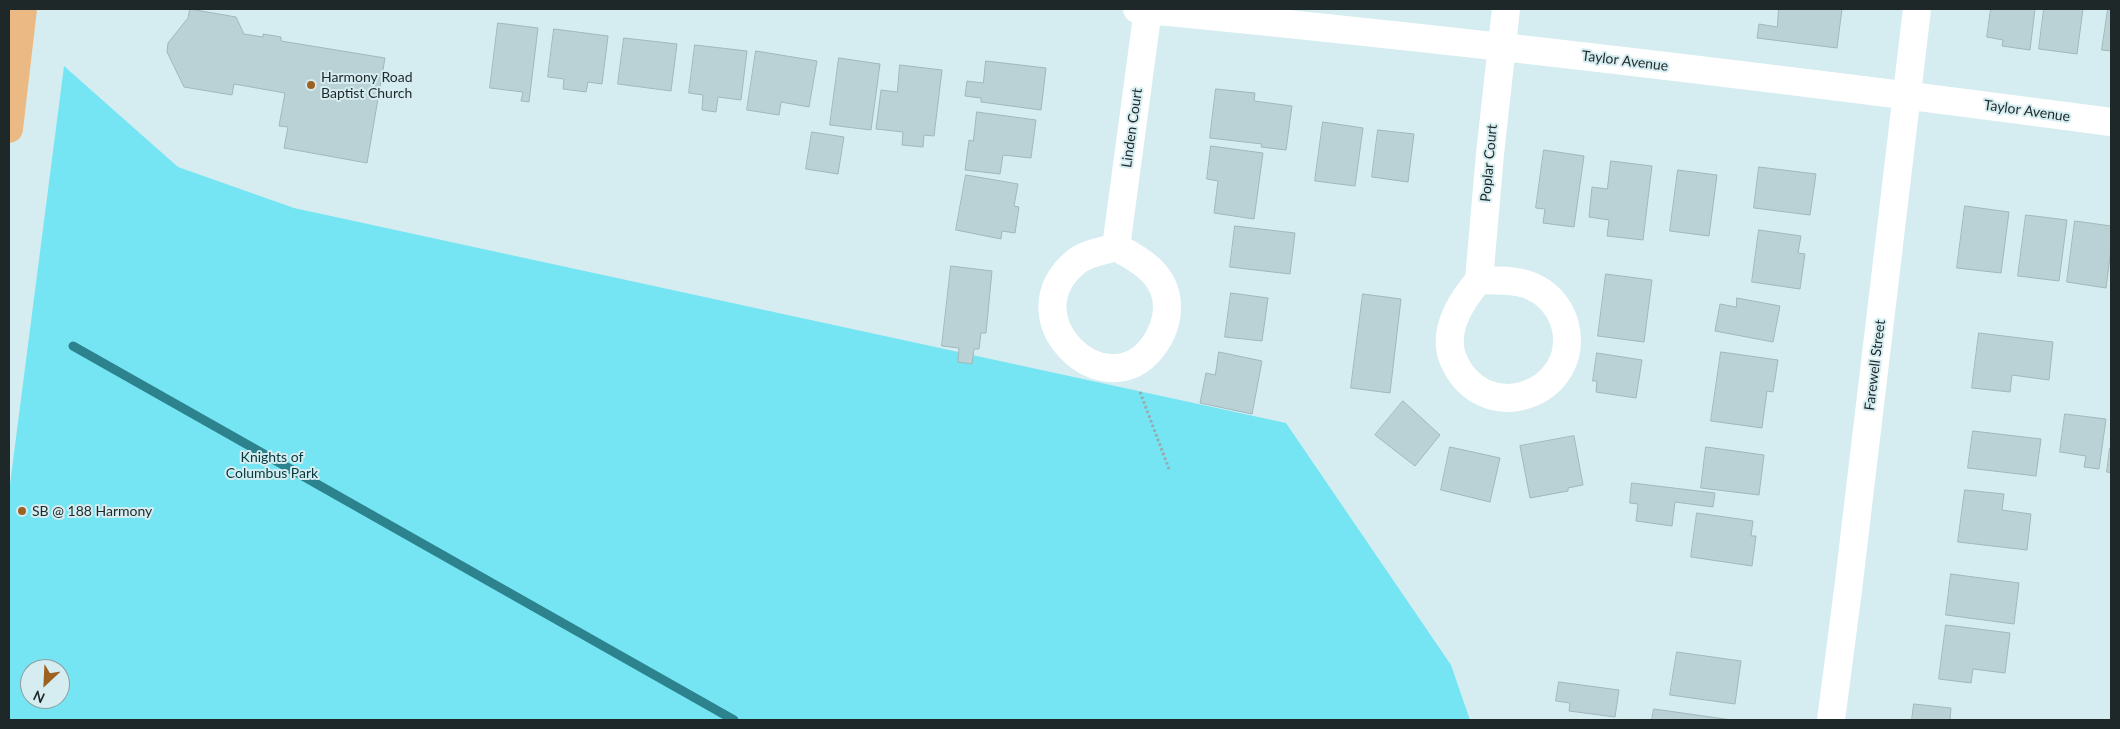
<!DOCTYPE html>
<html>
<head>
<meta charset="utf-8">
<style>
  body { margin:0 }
  #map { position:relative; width:2120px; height:729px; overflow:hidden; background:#d5edf0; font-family:Lato,sans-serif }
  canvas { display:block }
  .frame { position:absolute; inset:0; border:10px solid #1f2829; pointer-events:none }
  .north { position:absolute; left:20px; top:659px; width:50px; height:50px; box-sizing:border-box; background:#d5edf0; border:1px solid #8c9ea0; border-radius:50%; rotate:205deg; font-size:14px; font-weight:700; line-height:20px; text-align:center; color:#1f2829 }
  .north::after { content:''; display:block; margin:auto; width:18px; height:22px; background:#9d6222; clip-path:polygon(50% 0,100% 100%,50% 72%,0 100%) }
</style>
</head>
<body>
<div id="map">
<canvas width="2120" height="729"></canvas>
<div class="frame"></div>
<div class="north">N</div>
</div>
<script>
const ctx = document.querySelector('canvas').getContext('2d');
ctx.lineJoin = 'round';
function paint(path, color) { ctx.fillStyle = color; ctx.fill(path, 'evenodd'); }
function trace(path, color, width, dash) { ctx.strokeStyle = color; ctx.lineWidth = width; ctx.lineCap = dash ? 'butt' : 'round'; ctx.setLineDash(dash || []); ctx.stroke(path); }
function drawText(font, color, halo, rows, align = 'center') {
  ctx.font = font + ' Lato,sans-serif'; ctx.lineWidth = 4; ctx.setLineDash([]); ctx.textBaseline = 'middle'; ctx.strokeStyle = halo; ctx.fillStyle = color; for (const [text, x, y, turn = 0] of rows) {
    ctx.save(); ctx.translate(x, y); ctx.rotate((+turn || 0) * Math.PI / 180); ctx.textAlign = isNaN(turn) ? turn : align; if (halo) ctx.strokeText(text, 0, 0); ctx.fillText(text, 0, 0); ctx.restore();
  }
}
paint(new Path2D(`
  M64,66L178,167L294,208L1286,423L1451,665L1470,720H9V492ZM30,669H60V699H30Z`), '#76e5f3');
trace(new Path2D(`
  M73,346L734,720`), '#2c838d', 9);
const building = new Path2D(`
  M190,9L236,17L244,34L263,37V34L281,37V41L385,58L367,163L284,148L288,127L279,126L285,93L234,84L232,95L184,87L167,52L168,43L188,18Z
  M1779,9H1842L1837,48L1757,38L1759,24L1777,27Z
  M1991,9H2035L2030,50L2002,46L2003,40L1987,37Z
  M2044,9H2083L2077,54L2039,49Z
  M2108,9H2111V51L2102,50Z
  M498,23L538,28L529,102L521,101L523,92L490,88Z
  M554,29L608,36L602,84L588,82L586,92L563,89L564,79L548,77Z
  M624,38L677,44L671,91L618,84Z
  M695,45L747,51L741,100L718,97L716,112L702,110L703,95L689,93Z
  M756,51L817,61L809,107L781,102L779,115L747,110Z
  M839,58L880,64L871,130L830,125Z
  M986,61L1046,68L1041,110L981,102V98L965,96L967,81L983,83Z
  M900,65L942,70L934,136L924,135L923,147L902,145L903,132L876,129L881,90L897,92Z
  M1216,89L1255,93L1254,101L1292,106L1286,150L1261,147L1262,144L1210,138Z
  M977,112L1036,120L1031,158L1003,155L1000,174L965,170L969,140L973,141Z
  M1323,122L1363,128L1355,186L1315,181Z
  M1378,130L1414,134L1408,182L1372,177Z
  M812,132L844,137L838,174L806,169Z
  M1211,146L1263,153L1254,219L1214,213L1218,181L1207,179Z
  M1544,150L1584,156L1574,227L1543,223L1545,209L1536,208Z
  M1611,161L1652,166L1643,240L1607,236L1609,220L1589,217L1592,187L1607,189Z
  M1759,167L1816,174L1810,215L1754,208Z
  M1678,170L1717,175L1709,236L1670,231Z
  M966,175L1018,184L1014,206L1019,207L1015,233L1002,231L1001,239L956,230Z
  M1965,206L2009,212L2001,273L1957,268Z
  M2026,215L2067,220L2059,281L2018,276Z
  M2075,221L2111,226V249L2106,288L2067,282Z
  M1235,226L1295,233L1290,274L1230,267Z
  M1759,230L1801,236L1798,253L1805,254L1800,289L1752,282Z
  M951,266L992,271L986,333H981L979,349H974L972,364L958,362L959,348L942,346Z
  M1606,274L1652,280L1644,342L1598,336Z
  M1231,293L1268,298L1262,341L1225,337Z
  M1363,294L1401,299L1390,393L1351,388Z
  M1737,298L1780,306L1773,342L1715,331L1720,304L1736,307Z
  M1979,333L2053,342L2049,380L2012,375L2010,392L1972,388Z
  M1219,352L1262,361L1252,414L1200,403L1206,373L1215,375Z
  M1721,352L1778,360L1773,392L1767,391L1762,428L1711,421Z
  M1597,353L1642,360L1636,398L1596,392L1597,381H1593Z
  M1403,401L1440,435L1415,466L1375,435Z
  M2065,414L2106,419L2099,469L2084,467L2086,456L2060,452Z
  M1973,431L2041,439L2036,476L1968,468Z
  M1574,436L1583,485L1568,488V491L1530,498L1520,446Z
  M1450,447L1500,458L1490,502L1441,490Z
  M1706,447L1764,455L1759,495L1701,488Z
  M2110,448H2111V473L2107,472Z
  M1632,483L1715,493L1713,507L1675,502L1672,526L1636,521L1638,504L1630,503Z
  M1965,490L2004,494L2002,510L2031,514L2027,550L1958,542Z
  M1697,513L1753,521L1751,536H1756L1752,566L1691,557Z
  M1951,574L2019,583L2014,624L1946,615Z
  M1946,625L2010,633L2005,673L1973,669L1971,683L1939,679Z
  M1677,652L1741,661L1735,704L1670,695Z
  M1559,682L1619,690L1615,717L1569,711L1570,703L1556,701Z
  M1914,704L1951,708L1950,720H1912Z
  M1654,709L1732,720H1652Z`);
paint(building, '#bad2d5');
trace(building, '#a0b7bb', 1);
trace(new Path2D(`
  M1140,392L1169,469`), '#97aaad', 3, [2.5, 2.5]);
trace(new Path2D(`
  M1137,9C1463,40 1787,79 2111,122
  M1116,247C1141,260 1167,275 1167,307C1167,323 1162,335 1152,348C1104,409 1007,317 1077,261C1087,253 1104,251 1116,247Z
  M1116,247L1148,9
  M1479,280C1497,281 1519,279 1535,288C1550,295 1561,310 1565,325C1582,393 1484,431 1453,359C1442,331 1461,301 1479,280L1490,154L1506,9
  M1831,720L1848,590L1917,9`), '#fff', 28);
trace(new Path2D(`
  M9,129L23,9`), '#ebba84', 28);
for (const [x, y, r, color] of [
  [311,85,5,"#9d6222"],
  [22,511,5,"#9d6222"]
]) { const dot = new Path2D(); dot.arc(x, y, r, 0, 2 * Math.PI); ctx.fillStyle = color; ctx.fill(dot); trace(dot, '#d5edf0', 2); }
drawText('14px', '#1f2829', '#d5edf0', [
  ["Taylor Avenue",1625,61,7],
  ["Taylor Avenue",2027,111,8],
  ["Linden Court",1132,128,-82],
  ["Poplar Court",1489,163,-85],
  ["Farewell Street",1875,365,-83]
]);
drawText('14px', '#1f2829', '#d5edf0', [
  ["Harmony Road",321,77],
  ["Baptist Church",321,93],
  ["SB @ 188 Harmony",32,511]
], 'left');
drawText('14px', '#01393f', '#d5edf0', [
  ["Knights of",272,457],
  ["Columbus Park",272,473]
]);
</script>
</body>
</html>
